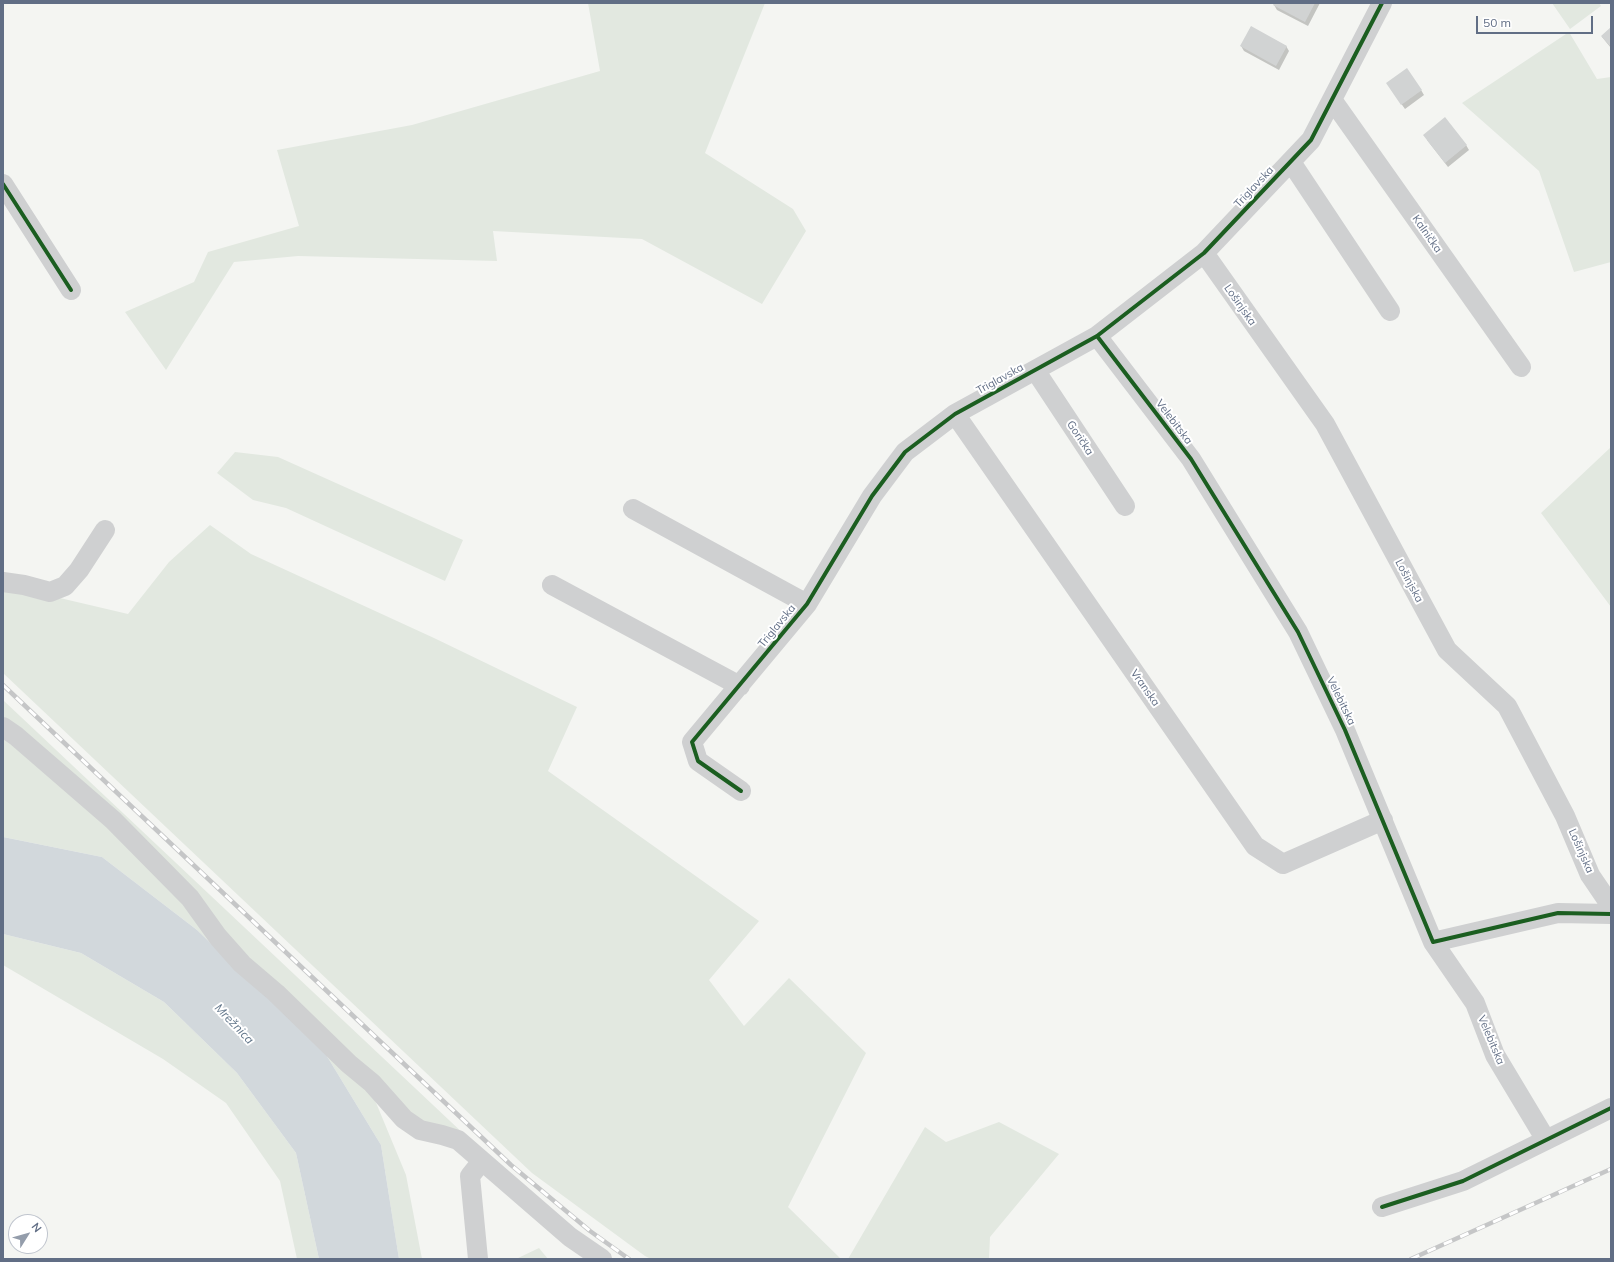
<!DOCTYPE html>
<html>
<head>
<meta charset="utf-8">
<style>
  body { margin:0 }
  #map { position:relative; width:1614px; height:1262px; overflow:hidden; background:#f4f5f2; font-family:Mulish,sans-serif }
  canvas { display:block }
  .frame { position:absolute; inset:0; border:4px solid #616e85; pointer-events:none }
  .north { position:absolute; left:8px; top:1214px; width:40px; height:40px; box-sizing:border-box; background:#fff; border:1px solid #c0c5ce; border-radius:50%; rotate:53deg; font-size:11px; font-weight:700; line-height:16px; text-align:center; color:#616e85 }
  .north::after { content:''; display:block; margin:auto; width:14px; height:18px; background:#949dab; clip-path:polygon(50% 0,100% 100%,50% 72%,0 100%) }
  .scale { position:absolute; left:1476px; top:16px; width:117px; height:18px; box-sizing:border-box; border:2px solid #616e85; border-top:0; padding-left:5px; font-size:12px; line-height:14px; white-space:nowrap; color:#616e85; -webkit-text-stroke:3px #fff; paint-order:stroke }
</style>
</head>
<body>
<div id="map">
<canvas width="1614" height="1262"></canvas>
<div class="frame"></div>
<div class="north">N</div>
<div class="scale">50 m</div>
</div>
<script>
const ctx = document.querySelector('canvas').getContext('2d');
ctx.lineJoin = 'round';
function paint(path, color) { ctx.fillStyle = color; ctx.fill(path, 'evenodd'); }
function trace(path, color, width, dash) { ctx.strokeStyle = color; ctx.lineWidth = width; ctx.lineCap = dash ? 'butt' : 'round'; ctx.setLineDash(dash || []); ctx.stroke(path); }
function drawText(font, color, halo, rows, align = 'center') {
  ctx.font = font + ' Mulish,sans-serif'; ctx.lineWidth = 4; ctx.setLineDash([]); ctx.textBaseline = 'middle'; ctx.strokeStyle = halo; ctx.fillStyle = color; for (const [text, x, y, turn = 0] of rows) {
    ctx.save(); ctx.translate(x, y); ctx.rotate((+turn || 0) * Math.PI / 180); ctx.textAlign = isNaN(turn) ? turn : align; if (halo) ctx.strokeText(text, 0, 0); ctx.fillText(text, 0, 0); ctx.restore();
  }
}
paint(new Path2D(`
  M588,3H765L705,153L793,209L806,231L762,304L642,239L493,231L497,261L298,256L234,262L166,370L125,312L194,282L208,252L299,226L277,150L412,125L600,71Z
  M1552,3H1599L1601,6L1570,29Z
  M1569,32L1597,79L1611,77V262L1574,272L1539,171L1462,103Z
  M1611,447V607L1541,513Z
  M235,452L278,457L463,540L445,581L286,508L253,500L217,473Z
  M210,525L251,554L434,638L577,707L548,771L759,921L709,980L744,1026L789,978L866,1053L788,1207L841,1259H651L645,1256L532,1173L3,673V588L13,587L128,614L169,562Z
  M3,700L467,1137L418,1123L372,1093L406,1175L422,1259H399L381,1145L325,1053L197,930L102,857L3,837Z
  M3,934L81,953L164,1002L237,1073L296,1153L319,1259H297L280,1181L226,1103L163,1059L3,965Z
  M999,1122L1059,1154L990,1237L989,1259H848L925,1127L946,1142Z
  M539,1248L548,1259H516Z`), '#e2e8e0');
paint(new Path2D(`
  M3,837L102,857L197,930L325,1053L381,1145L399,1259H319L296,1153L237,1073L164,1002L81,953L3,934Z`), '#d2d8dc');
paint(new Path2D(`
  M1276,3H1320L1308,26L1277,10L1274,5Z
  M1251,27L1286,46L1289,51L1279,70L1244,51L1241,46Z
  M1611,28V48L1602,37Z
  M1390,88L1421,90L1424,95L1405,109Z
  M1427,140L1466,145L1469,150L1448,167Z`), '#0003');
paint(new Path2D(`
  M1274,3H1315L1305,22L1273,5Z
  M1251,26L1287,46L1276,66L1240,46Z
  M1611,27V47L1601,36Z
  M1407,68L1422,90L1401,105L1386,83Z
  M1445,117L1467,145L1445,163L1423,135Z`), '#d1d3d3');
trace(new Path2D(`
  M1333,101L1521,367
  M1291,162L1390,311
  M3,184L71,290
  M1204,253L1325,424L1447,650L1507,706L1565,816L1590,875L1611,906
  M1097,336L1191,459L1298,632L1345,730L1433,942L1558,913L1611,914
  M1035,370L1125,506
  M955,414L1255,846L1283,864L1383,820
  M633,509L807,604
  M3,582L24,585L50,592L65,586L79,570L105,530
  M552,585L740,686
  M3,727L16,736L113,820L190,898L218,937L242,964L276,993L349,1064L372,1083L404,1119L420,1130L442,1135L458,1140L570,1237L602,1259
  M741,791L698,761L692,742L807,604L872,496L905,452L955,414L1097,336L1204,253L1311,140L1382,3
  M1433,942L1475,1003L1495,1055L1546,1140
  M1382,1207L1463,1181L1611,1108
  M478,1259L470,1176L482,1161`), '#cfd0d1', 20);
const rail = new Path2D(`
  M3,685L511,1165L590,1231L629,1259
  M1411,1259L1611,1169`);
trace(rail, '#c5c6c7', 4.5);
trace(rail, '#fff', 3, [9]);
trace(new Path2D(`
  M3,184L71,290
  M1097,336L1191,459L1298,632L1345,730L1433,942L1558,913L1611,914
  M741,791L698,761L692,742L807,604L872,496L905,452L955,414L1097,336L1204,253L1311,140L1382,3
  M1382,1207L1463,1181L1611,1108`), '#1b5e20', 4);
drawText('11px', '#616e85', '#fff', [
  ["Triglavska",1254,187,-47],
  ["Kalnička",1427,234,55],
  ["Lošinjska",1240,305,55],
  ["Triglavska",1000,379,-29],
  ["Velebitska",1174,422,53],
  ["Gorička",1080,438,56],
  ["Lošinjska",1409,581,62],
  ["Triglavska",777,626,-51],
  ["Vranska",1145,688,55],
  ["Velebitska",1341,701,64],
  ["Lošinjska",1581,851,66],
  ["Velebitska",1491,1040,67]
]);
drawText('italic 12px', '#62768a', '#fff', [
  ["Mrežnica",234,1024,46]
]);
</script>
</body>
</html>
